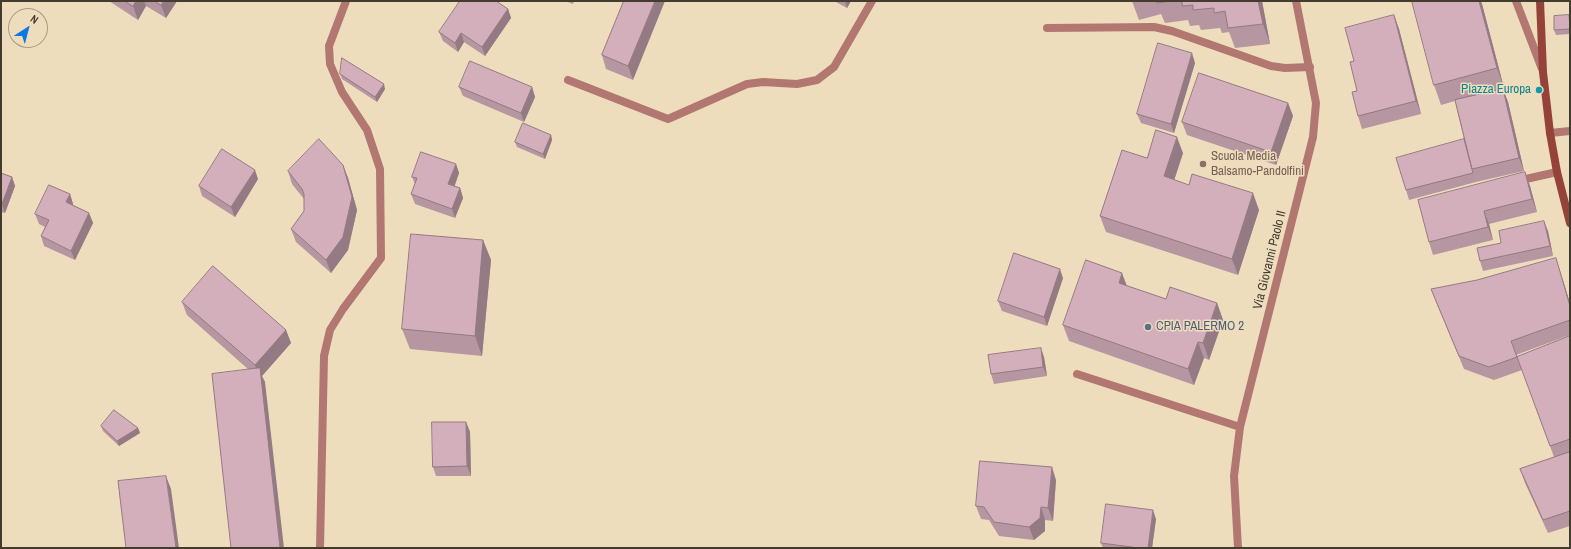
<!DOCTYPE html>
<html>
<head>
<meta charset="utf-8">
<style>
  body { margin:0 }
  #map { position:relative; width:1571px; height:549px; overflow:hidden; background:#eeddbd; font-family:"Archivo Narrow",sans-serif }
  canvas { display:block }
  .frame { position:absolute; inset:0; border:2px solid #433c2f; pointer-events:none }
  .north { position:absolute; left:8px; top:8px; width:40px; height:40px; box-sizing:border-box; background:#eeddbd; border:1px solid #aa9d84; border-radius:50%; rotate:36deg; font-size:11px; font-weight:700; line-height:16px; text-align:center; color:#433c2f }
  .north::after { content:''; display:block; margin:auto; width:14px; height:18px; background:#0f79e1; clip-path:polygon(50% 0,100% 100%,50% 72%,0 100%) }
</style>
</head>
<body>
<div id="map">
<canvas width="1571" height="549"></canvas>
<div class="frame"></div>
<div class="north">N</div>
</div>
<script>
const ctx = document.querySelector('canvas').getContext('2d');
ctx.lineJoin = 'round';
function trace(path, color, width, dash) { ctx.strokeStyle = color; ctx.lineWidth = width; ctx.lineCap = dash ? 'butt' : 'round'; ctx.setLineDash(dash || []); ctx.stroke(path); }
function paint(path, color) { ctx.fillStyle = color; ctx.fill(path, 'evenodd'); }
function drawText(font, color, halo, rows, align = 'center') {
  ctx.font = font + ' "Archivo Narrow",sans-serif'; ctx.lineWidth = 3; ctx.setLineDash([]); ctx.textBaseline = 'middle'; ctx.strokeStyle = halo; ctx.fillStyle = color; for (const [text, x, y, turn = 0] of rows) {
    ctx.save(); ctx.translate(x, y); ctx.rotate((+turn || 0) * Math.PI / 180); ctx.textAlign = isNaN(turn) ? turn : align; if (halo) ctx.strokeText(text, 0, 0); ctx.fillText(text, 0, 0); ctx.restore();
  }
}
trace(new Path2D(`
  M1047,28L1154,27L1172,31L1271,66L1285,68L1310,67
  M1550,133L1570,131`), '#b27770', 8);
trace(new Path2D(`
  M1516,1L1542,69
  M568,80L668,119L747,84L763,82L797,84L817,80L834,67L872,1
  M1517,181L1557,172
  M1077,374L1240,427
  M320,548L324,356L330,330L343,309L381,258L380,169L367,130L342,92L330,64L329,46L346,1
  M1238,548L1234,476L1240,427L1313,137L1316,103L1296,1`), '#b27770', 8);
trace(new Path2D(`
  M1540,1L1543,72L1550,133L1557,172L1570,223`), '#95423b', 8);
paint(new Path2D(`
  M109,1H177L166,18L146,6L138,20Z
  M565,1H574L573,4Z
  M624,1L633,80L606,69L602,55Z
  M834,1H851L847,8Z
  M1132,1H1262L1270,44L1235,48L1229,32L1222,33L1220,28L1201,30L1199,25L1190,26L1188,20L1165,23L1161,14L1139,20Z
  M1482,4L1504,88L1500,89H1503L1508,102L1524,171L1476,182L1409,200L1406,190L1464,139L1455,101L1441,105L1434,85Z
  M508,9L511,18L485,56L464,42L458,52L443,41L439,32Z
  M1394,15L1399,29L1421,114L1362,129L1358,116L1357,91L1354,61Z
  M1569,15L1570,18V34L1556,35L1554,30Z
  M1195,63L1174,133L1141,123L1137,114Z
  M340,74L385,89L377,102L342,79Z
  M459,87H532L535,97L524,122L463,96Z
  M1288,103L1293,116L1276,165L1187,135L1182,122Z
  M551,135L552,140L545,159L517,147L515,142Z
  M1183,153L1174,180L1259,210L1238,275L1106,232L1100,216L1147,158Z
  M456,164L459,173L454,186L460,188L463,198L455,218L415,204L411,194L415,184L412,177Z
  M343,165L348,178L357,210L348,250L331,273L296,242L291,229L304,211V199L292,184L288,171Z
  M1525,172L1530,186L1537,212L1489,224L1493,240L1433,255L1429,242Z
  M1,173L12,177L15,186L5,213L1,212Z
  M258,179L235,217L202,196L199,186Z
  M70,194L73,204V205L89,213L93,223L75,260L44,246L41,236L45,227L39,224L35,214Z
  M1548,231L1553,256L1483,271L1480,261L1501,243Z
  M483,240L491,260L482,356L410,349L402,329Z
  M1560,271L1570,303V335L1516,355L1517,357L1570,336V526L1548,533L1525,483L1520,469L1554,457L1522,370L1494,380L1464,369L1436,302L1431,289Z
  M1063,278L1047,326L1002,311L998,301Z
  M1127,286L1166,299L1217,303L1223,320L1209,360L1204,358L1194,385L1069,341L1063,325Z
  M182,302L286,330L291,343L262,376L265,382L249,370L187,315Z
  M1044,357L1047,376L994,384L991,374Z
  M466,422L470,432L471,476H436L433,467Z
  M101,426L138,428L140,433L119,446L103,431Z
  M1056,480L1053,521L1045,520V531L1034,540L999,536L989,520L981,519L976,506Z
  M1156,519L1152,548H1103L1101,543Z`), '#b596a1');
paint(new Path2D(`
  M136,1H144L146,6L138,20L133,6Z
  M164,1H177L166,18L161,5Z
  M655,1H665L633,80L628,66Z
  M845,1H851L847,8Z
  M1258,1H1262L1270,44L1263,24Z
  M1479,1H1481L1482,4L1504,88L1497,68Z
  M508,9L511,18L485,56L482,47Z
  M1394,15L1399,29L1421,114L1416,101Z
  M461,33L464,42L458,52L455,43Z
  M1192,53L1195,63L1174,133L1171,124Z
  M384,84L385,89L377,102L375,97Z
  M532,87L535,97L524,122L521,113Z
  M1503,89L1508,102L1524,171L1519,158Z
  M1288,103L1293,116L1276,165L1271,152Z
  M551,135L552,140L545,159L543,154Z
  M1177,137L1183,153L1170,193L1164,176Z
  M456,164L459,173L452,194L448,184Z
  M343,165L348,178L357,210L348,250L331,273L326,260Z
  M255,170L258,179L235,217L231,207Z
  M1525,172L1530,186L1537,212L1532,199Z
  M12,177L15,186L5,213L2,204Z
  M460,188L463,198L455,218L452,209Z
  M1253,193L1259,210L1238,275L1232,259Z
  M70,194L73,204L69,212L66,202Z
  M1484,211L1489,224L1493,240L1488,227Z
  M89,213L93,223L75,260L71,251Z
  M1544,221L1548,231L1553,256L1550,246Z
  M483,240L491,260L482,356L475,336Z
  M1556,258L1560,271L1570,303V306Z
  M1060,269L1063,278L1047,326L1044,317Z
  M1122,273L1128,289L1119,283Z
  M1217,303L1223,320L1209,360L1203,343Z
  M286,330L291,343L262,376L265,382L284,548H280L260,379L255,365Z
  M1198,342L1204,358L1194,385L1188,369Z
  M1041,348L1044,357L1047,376L1043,367Z
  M466,422L470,432L471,476L467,466Z
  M138,428L140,433L119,446L117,441Z
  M1052,467L1056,480L1053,521L1048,508Z
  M166,476L171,489L179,548H176Z
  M1041,507L1045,520V531L1034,540L1029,527Z
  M1153,510L1156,519L1152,548H1148Z`), '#947a83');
const building = new Path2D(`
  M125,1H136L133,6Z
  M155,1H164L161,5Z
  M460,1H496L508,9L482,47L461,33L455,43L439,32Z
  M624,1H655L628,66L602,55Z
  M1157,1H1171L1157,3Z
  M1182,1H1258L1263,24L1228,28L1225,11L1214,13V8L1193,10V5L1183,6Z
  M1412,1H1479L1497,68L1434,85Z
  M1394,15L1416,101L1358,116L1352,92L1357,91L1350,62L1354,61L1345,28Z
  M1569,15L1570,29L1554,30V16Z
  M1158,43L1192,53L1171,124L1137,114Z
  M342,58L384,84L375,97L340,74Z
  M470,61L532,87L521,113L459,87Z
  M1199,73L1288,103L1271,152L1182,122Z
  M1503,89L1519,158L1472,169L1455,100Z
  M523,123L551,135L543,154L515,142Z
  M1156,130L1177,137L1164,176L1189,185L1192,174L1253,193L1232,259L1100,216L1122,150L1147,158Z
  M319,139L343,165L352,197L343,237L326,260L291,229L304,211V194L302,189L288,171Z
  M1464,139L1473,173L1406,190L1396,158Z
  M222,149L255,170L231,207L199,186Z
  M421,152L456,164L448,184L460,188L452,209L411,194L417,178L412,177Z
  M1525,172L1532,199L1484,211L1488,227L1429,242L1418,200Z
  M1,173L12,177L2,204L1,203Z
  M49,185L70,194L66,202L89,213L71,251L41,236L49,220L35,214Z
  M1544,221L1550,246L1480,261L1477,248L1501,243L1499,231Z
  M411,234L483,240L475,336L402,329Z
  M1014,253L1060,269L1044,317L998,301Z
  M1556,258L1570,306V320L1511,341L1517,357L1489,367L1459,356L1431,289L1477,280Z
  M1086,260L1122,273L1119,283L1166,299L1170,287L1217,303L1203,343L1198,342L1188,369L1063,325Z
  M213,266L286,330L255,365L182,302Z
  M1570,336V439L1550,446L1517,357Z
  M1041,348L1043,367L991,374L988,355Z
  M260,368L280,548H231L212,374Z
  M114,410L138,428L117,441L101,426Z
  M432,422H466L467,466L433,467Z
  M1570,452V511L1543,520L1520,469Z
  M980,461L1052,467L1048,508L1041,507L1040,518L1029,527L994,522L984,507L976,506Z
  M166,476L176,548H126L118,481Z
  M1106,504L1153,510L1148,548H1139L1101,543Z`);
paint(building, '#d3aebb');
trace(building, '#947a83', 1);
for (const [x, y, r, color] of [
  [1539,90,4,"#0f9aa8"],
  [1203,164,4,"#8d6e63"],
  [1148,327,4,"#5c6f8a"]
]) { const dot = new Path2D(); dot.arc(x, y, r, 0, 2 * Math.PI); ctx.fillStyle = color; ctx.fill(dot); trace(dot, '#eeddbd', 1.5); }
drawText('13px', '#0d838f', '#eeddbd', [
  ["Piazza Europa",1531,90]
], 'right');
drawText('13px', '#785e54', '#eeddbd', [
  ["Scuola Media",1211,157],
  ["Balsamo-Pandolfini",1211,172]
], 'left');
drawText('13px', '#433c2f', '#eeddbd', [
  ["Via Giovanni Paolo II",1270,260,-76]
]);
drawText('13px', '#4e5e75', '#eeddbd', [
  ["CPIA PALERMO 2",1156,327]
], 'left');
</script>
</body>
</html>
